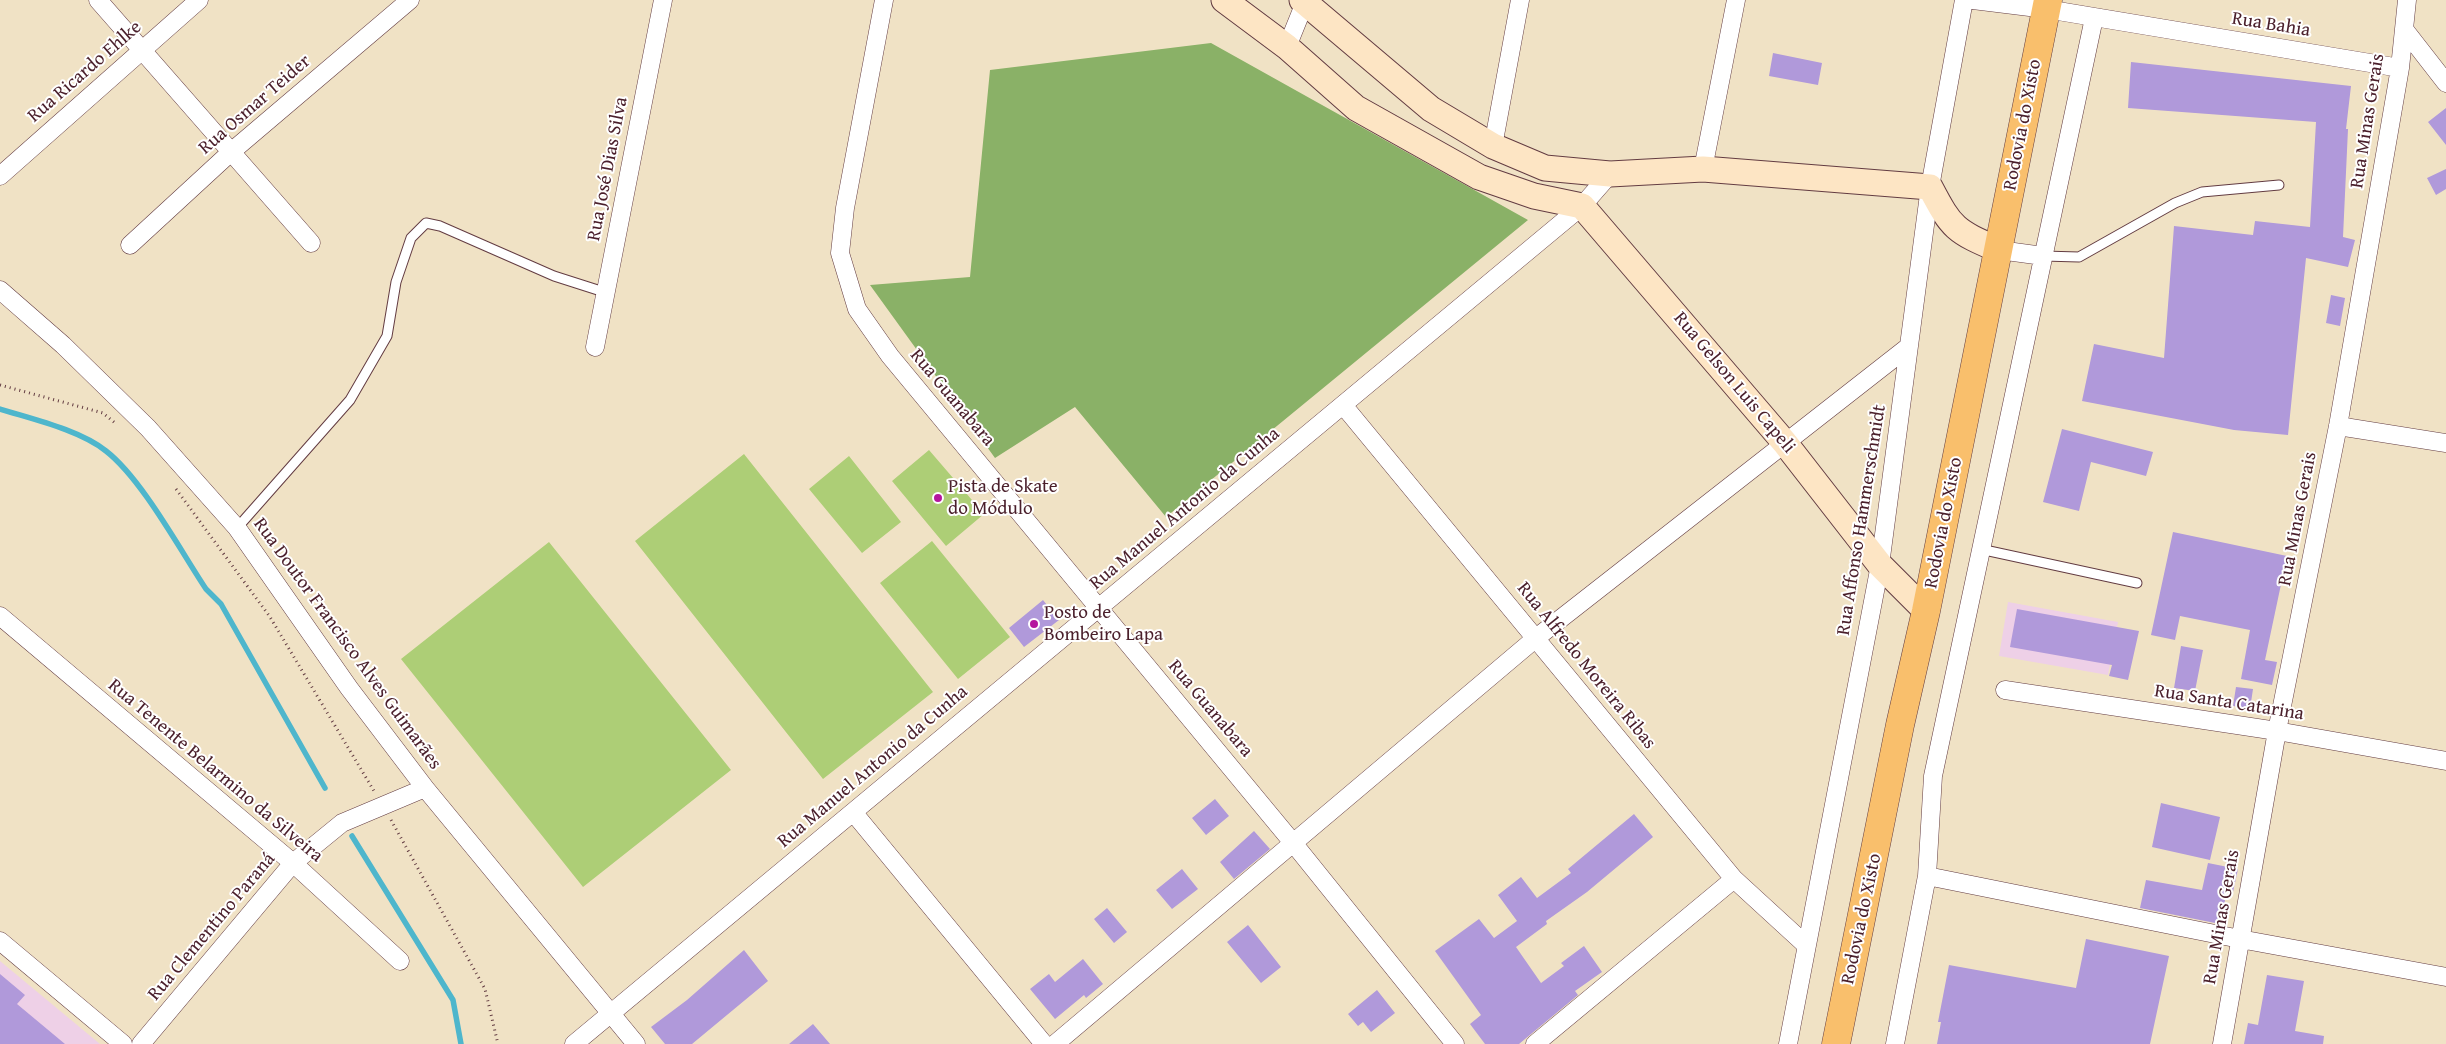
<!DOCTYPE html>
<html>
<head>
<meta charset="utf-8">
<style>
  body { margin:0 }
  canvas { display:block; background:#f0e2c5 }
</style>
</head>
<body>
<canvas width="2446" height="1044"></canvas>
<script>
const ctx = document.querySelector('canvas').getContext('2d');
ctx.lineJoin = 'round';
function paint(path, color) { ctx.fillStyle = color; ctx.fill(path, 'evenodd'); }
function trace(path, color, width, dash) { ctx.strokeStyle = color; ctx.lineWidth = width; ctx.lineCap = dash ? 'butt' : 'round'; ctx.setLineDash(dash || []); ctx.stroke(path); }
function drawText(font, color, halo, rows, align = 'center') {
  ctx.font = font + ' "Gentium Book Plus",serif'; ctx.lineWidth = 4; ctx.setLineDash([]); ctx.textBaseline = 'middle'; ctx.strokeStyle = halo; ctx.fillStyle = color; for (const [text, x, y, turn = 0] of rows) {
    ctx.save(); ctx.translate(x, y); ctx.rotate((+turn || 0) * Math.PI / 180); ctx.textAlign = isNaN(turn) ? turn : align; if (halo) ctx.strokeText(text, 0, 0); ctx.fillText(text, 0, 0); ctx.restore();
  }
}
paint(new Path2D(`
  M2008,602L2118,622L2108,675L1999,656Z
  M0,961L100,1044H0Z`), '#eed0e7');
paint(new Path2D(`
  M929,450L984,514L946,546L892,481Z
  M744,454L933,692L823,779L635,541Z
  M849,456L901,522L862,553L809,489Z
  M932,541L1010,637L958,679L880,583Z
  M549,542L731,770L583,887L401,659Z`), '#adce76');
paint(new Path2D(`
  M1211,43L1528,220L1166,517L1075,407L995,458L870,285L970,277L990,70Z`), '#8ab167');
trace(new Path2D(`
  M0,409C32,419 80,430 106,451C142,479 180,550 206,589L221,604L325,788
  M352,836L453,1000L461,1044`), '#4eb6cc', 5.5);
paint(new Path2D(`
  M1773,53L1822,63L1818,85L1769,76Z
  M2131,62L2351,86L2346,129H2348L2343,237L2355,240L2348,267L2306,258L2288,435L2234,430L2082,401L2094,344L2164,358L2174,226L2253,235L2255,221L2310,227L2316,122L2128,108Z
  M2446,108V145L2428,122Z
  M2446,169V189L2436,195L2427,178Z
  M2331,295L2345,298L2340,326L2326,323Z
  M2062,429L2153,452L2146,476L2091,462L2079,511L2043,502Z
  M2173,532L2287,556L2265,660L2277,662L2272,685L2241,679L2250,630L2180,616L2175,640L2151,635Z
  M1043,600L1059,620L1024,647L1009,628Z
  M2017,609L2139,631L2128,680L2109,676L2112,665L2010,647Z
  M2181,646L2203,650L2195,691L2174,688Z
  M2236,687L2253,689L2250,709L2233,706Z
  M1215,799L1229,816L1206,835L1192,818Z
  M2161,803L2220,817L2210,860L2152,847Z
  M1634,814L1653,837L1587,892L1546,921L1547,924L1516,947L1541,983L1564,966L1561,963L1584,946L1602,972L1575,991L1578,995L1519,1044H1485L1470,1024L1481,1015L1435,951L1479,919L1494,938L1517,921L1498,895L1521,877L1537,898L1571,873L1568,869Z
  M1254,831L1270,849L1234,879L1220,862Z
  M2208,863L2238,869L2233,892L2227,891L2220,924L2140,908L2146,880L2202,890Z
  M1182,869L1198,889L1172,909L1156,890Z
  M1107,908L1127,932L1114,943L1094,919Z
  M1248,925L1281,967L1261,983L1227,942Z
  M2086,939L2169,956L2150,1044H1937L1941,1022H1938L1949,965L2076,988Z
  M744,950L768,981L692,1044H665L651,1027L687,1000Z
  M1083,959L1103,984L1086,998L1084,995L1055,1019L1030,989L1049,974L1055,982Z
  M0,974L25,995L17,1004L65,1044H0Z
  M2267,975L2304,981L2295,1031L2324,1036L2323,1044H2244L2248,1023L2258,1025Z
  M1377,990L1395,1013L1371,1032L1363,1022L1358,1026L1348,1014Z
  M813,1024L830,1044H789Z`), '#b099da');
const lane = new Path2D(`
  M2043,256L2079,257L2175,203L2202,192L2279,185
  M237,528L350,400L387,336L396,282L411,238L426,223L440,226L554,276L604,292
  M1980,549L2137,583`);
const street = new Path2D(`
  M98,0L311,243
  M884,0L845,208L840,253L857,309L890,356L1294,844L1455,1044
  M1973,0L2046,9L2400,68
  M2404,29L2446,83
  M1287,47L1306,0
  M1493,146L1520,0
  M1703,169L1736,0
  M0,176L199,0
  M130,245L231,152L410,0
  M1999,250L2043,256
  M0,290L63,345L148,428L237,528L349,688L425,788L636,1044
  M595,347L663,0
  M1343,405L1734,879L1806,945
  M2338,426L2446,443
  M0,616L293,863L400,961
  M2005,690L2277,731L2446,761
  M853,812L1044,1044
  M1927,876L2240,939L2446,977
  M0,941L123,1044
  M141,1044L293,863L342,823L425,788
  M574,1044L1582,206L1610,174
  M1055,1044L1536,638L1908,347
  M1535,1044L1734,879
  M1788,1044L1880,565L1930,187L1964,0
  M1895,1044L1927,876L1933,776L2094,18
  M2222,1044L2277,731L2338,426L2400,68L2407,0`);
const secondary = new Path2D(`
  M1224,0L1287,47L1356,108L1479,177L1534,196L1582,206L1785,443L1880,565L1926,611
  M1302,0L1431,109L1493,146L1545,168L1610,174L1703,169L1930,187C1952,229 1955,231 1999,250`);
const highway = new Path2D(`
  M1836,1044L1900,725L1926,611L2048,0`);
trace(lane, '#633c42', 11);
trace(street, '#633c42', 19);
trace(secondary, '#633c42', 27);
trace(highway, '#633c42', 29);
trace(new Path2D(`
  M0,385L103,413L115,423
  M176,489L270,617L374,791
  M391,820L485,989L498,1044`), '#633c42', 3, [1, 4]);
trace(lane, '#fff', 9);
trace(street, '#fff', 18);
trace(secondary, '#fde5c4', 25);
trace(highway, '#f9bf6c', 28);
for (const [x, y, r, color] of [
  [938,498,5,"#b5179e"],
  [1034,624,5,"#b5179e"]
]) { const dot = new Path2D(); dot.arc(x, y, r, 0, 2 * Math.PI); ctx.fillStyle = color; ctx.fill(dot); trace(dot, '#fff', 2); }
drawText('19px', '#4a1f2b', '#fff', [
  ["Rua Bahia",2271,25,9],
  ["Rua Ricardo Ehlke",85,72,-41],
  ["Rua Osmar Teider",255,105,-41],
  ["Rua Minas Gerais",2368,121,-81],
  ["Rodovia do Xisto",2023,125,-79],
  ["Rua José Dias Silva",608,169,-79],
  ["Rua Gelson Luis Capeli",1734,383,50],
  ["Rua Guanabara",952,398,50],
  ["Rua Manuel Antonio da Cunha",1185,509,-40],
  ["Rua Minas Gerais",2298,519,-79],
  ["Rua Affonso Hammerschmidt",1862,520,-81],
  ["Rodovia do Xisto",1944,523,-79],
  ["Rua Doutor Francisco Alves Guimarães",347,644,54],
  ["Rua Alfredo Moreira Ribas",1586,666,51],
  ["Rua Santa Catarina",2229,703,9],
  ["Rua Guanabara",1210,709,50],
  ["Rua Manuel Antonio da Cunha",873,767,-40],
  ["Rua Tenente Belarmino da Silveira",215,771,40],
  ["Rua Minas Gerais",2222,917,-80],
  ["Rodovia do Xisto",1862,919,-78],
  ["Rua Clementino Paraná",212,927,-50]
]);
drawText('19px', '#4a1f2b', '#fff', [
  ["Pista de Skate",948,487],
  ["do Módulo",948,509],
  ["Posto de",1044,613],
  ["Bombeiro Lapa",1044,635]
], 'left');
</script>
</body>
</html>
